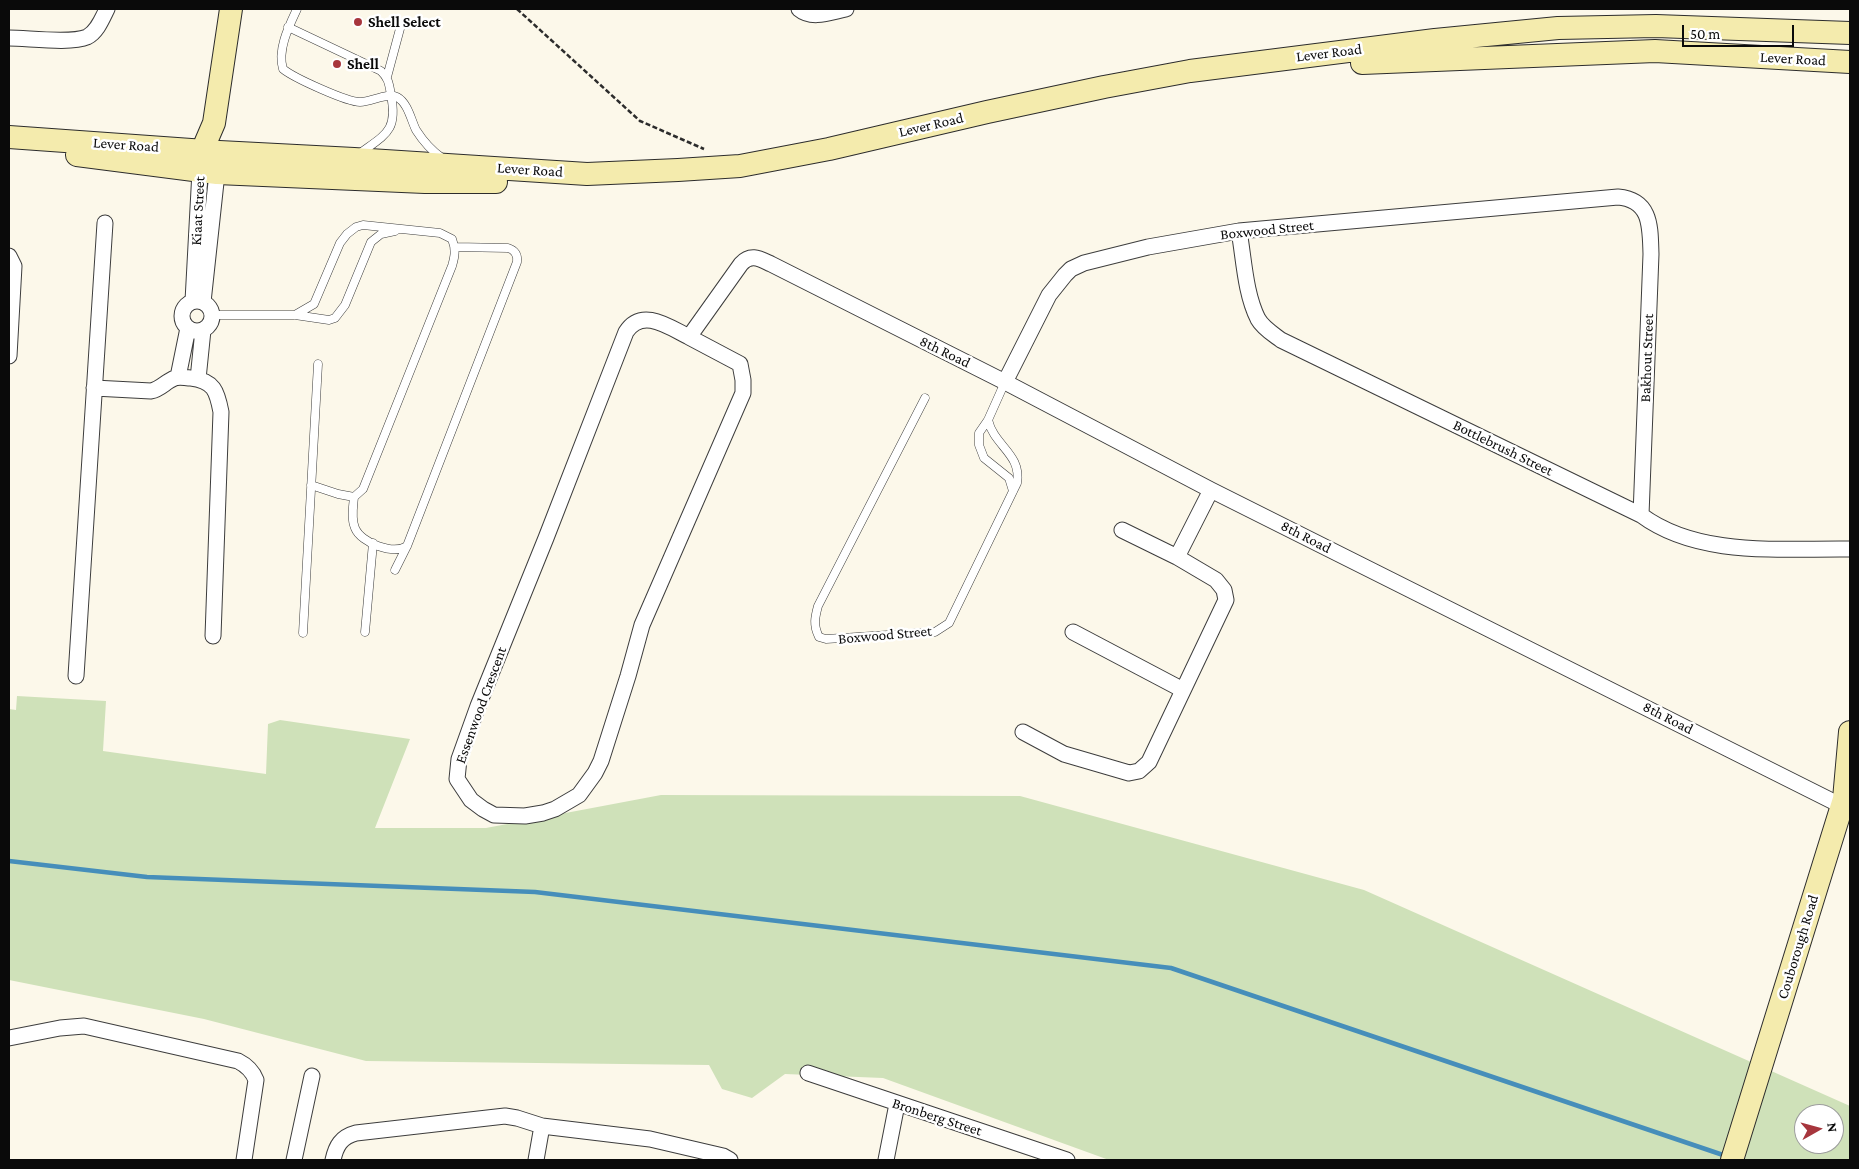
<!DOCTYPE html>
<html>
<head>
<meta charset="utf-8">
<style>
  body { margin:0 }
  #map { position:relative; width:1859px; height:1169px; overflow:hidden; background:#fcf8ea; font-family:"Crimson Pro",serif }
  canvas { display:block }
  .frame { position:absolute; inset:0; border:10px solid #0a0a0a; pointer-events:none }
  .north { position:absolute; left:1794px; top:1104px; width:50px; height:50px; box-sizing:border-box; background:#fff; border:1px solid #9d9d9d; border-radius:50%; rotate:83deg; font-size:14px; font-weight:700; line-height:20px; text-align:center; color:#0a0a0a }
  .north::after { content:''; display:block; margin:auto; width:18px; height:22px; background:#a7363d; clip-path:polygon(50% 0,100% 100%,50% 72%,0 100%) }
  .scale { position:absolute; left:1682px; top:25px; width:112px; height:22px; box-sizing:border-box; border:2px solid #0a0a0a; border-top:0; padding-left:6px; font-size:15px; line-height:18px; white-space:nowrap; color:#0a0a0a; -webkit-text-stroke:4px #fff; paint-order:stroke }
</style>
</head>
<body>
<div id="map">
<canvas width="1859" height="1169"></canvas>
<div class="frame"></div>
<div class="north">N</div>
<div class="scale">50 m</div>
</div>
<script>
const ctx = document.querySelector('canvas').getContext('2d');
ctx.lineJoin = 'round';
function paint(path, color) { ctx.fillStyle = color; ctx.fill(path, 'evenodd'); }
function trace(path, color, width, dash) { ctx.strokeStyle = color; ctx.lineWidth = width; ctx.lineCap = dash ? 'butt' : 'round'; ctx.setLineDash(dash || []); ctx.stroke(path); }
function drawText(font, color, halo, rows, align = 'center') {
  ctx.font = font + ' "Crimson Pro",serif'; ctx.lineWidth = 5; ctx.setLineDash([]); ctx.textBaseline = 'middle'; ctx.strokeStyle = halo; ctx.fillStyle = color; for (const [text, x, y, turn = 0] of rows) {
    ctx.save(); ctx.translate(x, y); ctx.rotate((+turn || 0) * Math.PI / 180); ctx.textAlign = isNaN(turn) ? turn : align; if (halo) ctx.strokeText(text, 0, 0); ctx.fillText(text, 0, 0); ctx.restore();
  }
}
paint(new Path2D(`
  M17,696L106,701L103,751L266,774L268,724L280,720L410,739L375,828H486L661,795L1020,796L1364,890L1850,1106V1160H1109L883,1078L785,1074L752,1098L722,1089L709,1065L366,1061L204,1019L9,980V709L16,710ZM1804,1114H1834V1144H1804Z`), '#cfe1b9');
trace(new Path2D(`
  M9,861L147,877L535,892L1171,968L1726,1156`), '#468eba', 4.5);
const lane = new Path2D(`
  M297,9C289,26 277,50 283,69C294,78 347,102 360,102C372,102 387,92 397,97C408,103 411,120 416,130C423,141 432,151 442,158
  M288,27L381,71C389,79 389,84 391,95C398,131 386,134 359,154
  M387,77L401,25
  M212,315H295L329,320L335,318L345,305L371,242L381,234L395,231
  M295,315L314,304L340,243L347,234L356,227L363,225L440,233L452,239C456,249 455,256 452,266L363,489L354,497L338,494L311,485
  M1005,382L988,420L979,433V445L984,458L1009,478L1013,491
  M925,398L818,606C815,617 813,625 819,637L826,639L935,632L949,623L1017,483C1022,454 994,446 988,420
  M354,497C353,507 351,519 355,528C361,543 393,555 407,546
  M395,570L407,546L517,262C518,255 515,250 508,248L455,247
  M365,632L373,543
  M303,633L318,364`);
const street = new Path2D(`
  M799,9C812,20 831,12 846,9
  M9,38C28,38 71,44 87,37C97,32 102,19 107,9
  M1239,231C1244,259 1245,293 1258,319C1263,328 1273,334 1281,340L1641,515C1699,558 1782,548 1850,549
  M9,256L14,266L9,356
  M193,301L200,171
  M182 316a15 15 0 1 1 30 0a15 15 0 1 1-30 0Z
  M203,302L217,173
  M689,337L740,364L743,380V393L642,625L628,676L601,761L595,773L579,795L555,809L543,813L525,816L494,815L483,809L471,800L457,779L459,759L478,706L546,538L626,332C642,307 669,327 689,337L741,264C751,253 760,259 771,264L1005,382L1211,490L1842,806
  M178,377L188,328
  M198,379L203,330
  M1005,382L1049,295L1065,275L1071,269L1084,263L1148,247L1239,231L1618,197C1652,200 1650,228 1651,254L1641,515
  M94,388L151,391C161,389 166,381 175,378C180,376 185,378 191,378C214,381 217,391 221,412L213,636
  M1177,557L1211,490
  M1073,632L1183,690
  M76,676L105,223
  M1023,732L1064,754L1129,773L1139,771L1149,762L1226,600L1224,590L1216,580L1177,557L1122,530
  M9,1038L60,1028L84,1026L238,1061C246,1065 253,1072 256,1080L244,1160
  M808,1073L1067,1160
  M294,1160L312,1076
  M333,1160C336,1146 341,1137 356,1133L505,1116L517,1118L542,1126L650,1139L723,1156L730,1160
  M536,1160L542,1126
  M886,1160L897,1104`);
const secondary = new Path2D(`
  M1362,63L1655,51L1850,62
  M9,137L219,152L354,159L587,174L678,170L740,166L829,149L987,112L1104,87L1190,71L1435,40L1558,28L1656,26L1850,33
  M77,155L217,173L425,182H496
  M201,164L202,151L214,123L231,9
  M1732,1160L1844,799L1850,732`);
trace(lane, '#3d3d3d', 9);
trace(street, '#3d3d3d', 17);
trace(secondary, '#2c2c2c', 24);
trace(new Path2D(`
  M517,9L640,121L704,149`), '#2c2c2c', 2.5, [5, 2.5]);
trace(lane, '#fff', 8);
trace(street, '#fff', 15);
trace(secondary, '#f4ebad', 22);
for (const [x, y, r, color] of [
  [358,22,5,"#a7363d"],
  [337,64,5,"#a7363d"]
]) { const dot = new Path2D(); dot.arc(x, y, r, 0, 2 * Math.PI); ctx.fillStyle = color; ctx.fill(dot); trace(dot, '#fff', 2); }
drawText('bold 15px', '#0a0a0a', '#fff', [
  ["Shell Select",368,22],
  ["Shell",347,64]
], 'left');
drawText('15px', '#0a0a0a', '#fff', [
  ["Lever Road",1329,53,-7],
  ["Lever Road",1793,59,3],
  ["Lever Road",931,125,-13],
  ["Lever Road",126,145,4],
  ["Lever Road",530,170,4],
  ["Kiaat Street",198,211,-87],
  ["Boxwood Street",1267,230,-6],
  ["8th Road",945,352,26],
  ["Bakhout Street",1647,358,-88],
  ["Bottlebrush Street",1503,448,26],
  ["8th Road",1306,537,27],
  ["Boxwood Street",885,635,-5],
  ["Essenwood Crescent",481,705,-70],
  ["8th Road",1668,718,27],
  ["Couborough Road",1798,947,-73],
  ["Bronberg Street",937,1117,18]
]);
</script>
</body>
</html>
